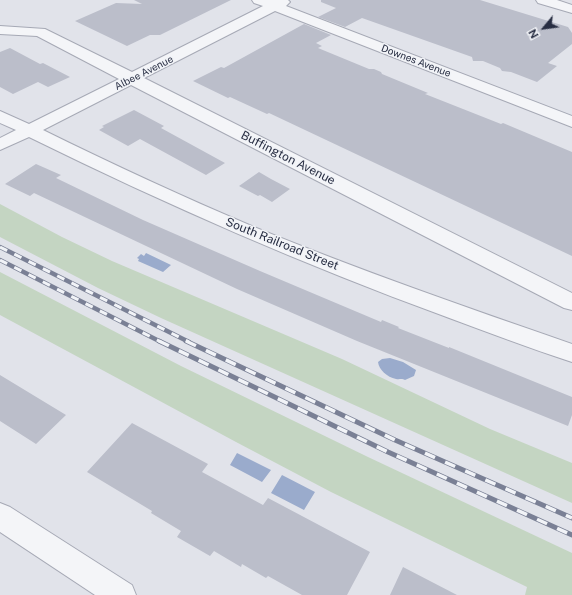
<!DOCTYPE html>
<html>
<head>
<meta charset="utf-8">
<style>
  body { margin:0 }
  #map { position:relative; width:572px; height:595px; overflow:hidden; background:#e1e3ea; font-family:"Public Sans",sans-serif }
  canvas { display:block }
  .north { position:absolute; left:524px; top:8px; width:40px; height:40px; -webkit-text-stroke:3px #f1f3f7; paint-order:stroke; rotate:241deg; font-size:11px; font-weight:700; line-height:16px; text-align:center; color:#282e43 }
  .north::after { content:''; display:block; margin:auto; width:14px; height:18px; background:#282e43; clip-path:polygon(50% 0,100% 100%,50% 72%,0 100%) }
</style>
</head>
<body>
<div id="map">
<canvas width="572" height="595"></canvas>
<div class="north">N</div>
</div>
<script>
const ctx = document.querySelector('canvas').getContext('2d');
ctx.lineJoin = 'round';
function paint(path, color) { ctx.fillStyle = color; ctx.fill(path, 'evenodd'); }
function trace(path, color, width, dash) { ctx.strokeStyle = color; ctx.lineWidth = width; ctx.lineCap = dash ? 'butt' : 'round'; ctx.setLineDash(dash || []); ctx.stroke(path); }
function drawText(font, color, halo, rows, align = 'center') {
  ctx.font = font + ' "Public Sans",sans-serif'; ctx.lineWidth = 3; ctx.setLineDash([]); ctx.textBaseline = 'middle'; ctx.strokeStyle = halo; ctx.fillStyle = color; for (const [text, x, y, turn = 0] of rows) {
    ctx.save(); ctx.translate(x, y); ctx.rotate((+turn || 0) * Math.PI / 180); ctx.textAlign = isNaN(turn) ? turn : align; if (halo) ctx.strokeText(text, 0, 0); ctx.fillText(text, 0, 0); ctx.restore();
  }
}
paint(new Path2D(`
  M0,204L62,237L112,261L342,359L490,429L572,463V503L161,318L98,288L0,237Z
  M0,272L181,366L368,457L572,553V595H525L527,587L331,492L236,442L0,315Z`), '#c4d5c2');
paint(new Path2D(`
  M146,253L171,265L163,272L138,261L139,259L137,258L141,254L144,256Z
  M390,358L403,362L416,370L414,376L405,380C401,378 400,380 396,379C387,377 379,370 378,362L382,359Z
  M237,453L271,470L262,482L230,465Z
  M282,475L315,492L304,510L271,493Z`), '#9aabcc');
paint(new Path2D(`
  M134,0H231L160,35H150L127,46L75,21L116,3L142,4Z
  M321,0H480L568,27L572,33V44L548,63L557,66L537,82L511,72L502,71L500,68L483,61H473L472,57L362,18L345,27L318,17L336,8L321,2Z
  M304,24L331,35L316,43L322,46L318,48L369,69H374L381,72L382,74L428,93L425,94L501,124L503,123L572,152V256L269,113L267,114L230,97L228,98L193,81L221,67L224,68Z
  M10,48L40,64L43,63L70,77L48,87L38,82L13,94L0,87V52Z
  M134,110L164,126L161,128L225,163L206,175L140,139L128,146L99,130L104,127L102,126Z
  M36,164L61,175L56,178L143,220L260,271L381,322L382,320L399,327L398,328L449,348V347L572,397V415L568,426L357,341L237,289L34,193L30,196L5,184Z
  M259,172L271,179L290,189L272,202L260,195L258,196L239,186Z
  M0,375L66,415L36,444L0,421Z
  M132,423L208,464L202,472L263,505L268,498L370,552L347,595H302L268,576L266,578L242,564L241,567L214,551L210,556L177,537L181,531L151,513L152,511L87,472Z
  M403,567L457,595H390Z`), '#bbbeca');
const minor = new Path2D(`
  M252,0H288L290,2L286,6L572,116V127L275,11L144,78L572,293V310L564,308L131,85L43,130C112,164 183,197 254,227C359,270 465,307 572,344V362C529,348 487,332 444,316C302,264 165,204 29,137L0,150V138L16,130L0,123V111L29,124L119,79L37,36L0,34V26L45,29L132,72L263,6L254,3Z
  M536,0H557L572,5V13L538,3Z
  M0,503L10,507L132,585L136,595H95L0,532Z`);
trace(minor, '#a6a9b5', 2);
paint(minor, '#f4f5f8');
const railFar1 = new Path2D(`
  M0,247L189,342
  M0,260L161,342`);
const rail = new Path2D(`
  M159,341L388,452L572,535
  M186,341L395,440L572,518`);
trace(railFar1, '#7a8095', 4.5);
trace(rail, '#7a8095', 5);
trace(railFar1, '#f1f3f7', 3, [8]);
trace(rail, '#f1f3f7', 3.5, [11]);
drawText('10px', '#282e43', '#f1f3f7', [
  ["Downes Avenue",416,61,21],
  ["Albee Avenue",144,73,-27]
]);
drawText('12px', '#282e43', '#f1f3f7', [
  ["Buffington Avenue",288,158,27],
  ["South Railroad Street",282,244,22]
]);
</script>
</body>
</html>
